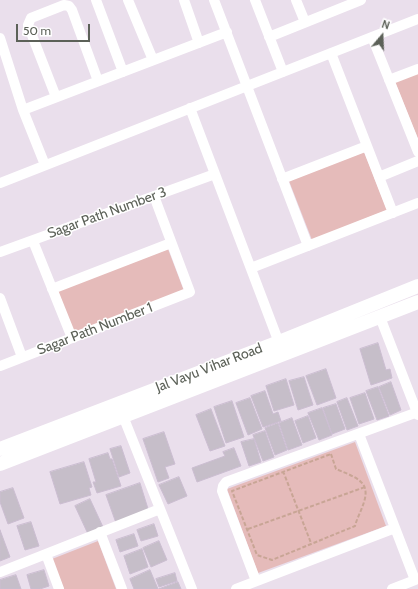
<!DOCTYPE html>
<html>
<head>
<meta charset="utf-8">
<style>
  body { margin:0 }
  #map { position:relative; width:418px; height:589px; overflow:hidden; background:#eadfec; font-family:Cabin,sans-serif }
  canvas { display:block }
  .north { position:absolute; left:362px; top:16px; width:40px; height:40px; -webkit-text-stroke:3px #fff; paint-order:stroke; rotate:19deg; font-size:11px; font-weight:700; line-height:16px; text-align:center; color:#5c6158 }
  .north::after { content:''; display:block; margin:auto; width:14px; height:18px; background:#5c6158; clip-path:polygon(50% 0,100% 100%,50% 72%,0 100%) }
  .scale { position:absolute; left:16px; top:24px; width:74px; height:18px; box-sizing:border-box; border:2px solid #5c6158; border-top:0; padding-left:5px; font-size:12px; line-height:14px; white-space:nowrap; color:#5c6158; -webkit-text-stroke:3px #fff; paint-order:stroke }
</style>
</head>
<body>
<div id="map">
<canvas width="418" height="589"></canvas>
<div class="north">N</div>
<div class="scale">50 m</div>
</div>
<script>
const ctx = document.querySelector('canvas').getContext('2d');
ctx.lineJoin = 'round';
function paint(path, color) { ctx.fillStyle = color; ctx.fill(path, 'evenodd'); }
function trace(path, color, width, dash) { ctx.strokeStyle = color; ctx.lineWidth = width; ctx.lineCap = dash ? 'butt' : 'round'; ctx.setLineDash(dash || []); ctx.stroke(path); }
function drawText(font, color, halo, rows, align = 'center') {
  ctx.font = font + ' Cabin,sans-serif'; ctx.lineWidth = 3; ctx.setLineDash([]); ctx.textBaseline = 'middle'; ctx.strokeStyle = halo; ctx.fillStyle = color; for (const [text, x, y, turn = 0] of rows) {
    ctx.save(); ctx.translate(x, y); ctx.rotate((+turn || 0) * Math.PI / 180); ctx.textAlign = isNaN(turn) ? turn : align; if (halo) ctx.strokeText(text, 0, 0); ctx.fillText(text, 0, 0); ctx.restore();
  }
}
paint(new Path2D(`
  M418,73V139L395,82Z
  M364,152L387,210L312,240L289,181Z
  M168,249L184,291L74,333L58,291Z
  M355,442L386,526L258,573L227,489Z
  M98,541L116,589H64L52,559Z`), '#e5bbba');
const building = new Path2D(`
  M378,343L386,370L390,369L392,378L371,385L360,349Z
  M326,369L336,398L317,405L306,376Z
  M304,377L313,405L298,410L289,381Z
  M286,379L294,405L274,411L266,386Z
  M391,382L401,410L390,415L379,387Z
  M378,387L389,416L377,420L366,391Z
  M265,391L273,414L278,412L281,421L263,427L251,396Z
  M365,393L374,419L359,424L350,398Z
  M250,398L262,429L248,435L236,403Z
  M347,398L358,426L347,430L337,402Z
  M232,401L244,437L226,443L214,407Z
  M336,404L345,429L332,434L323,408Z
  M322,408L332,435L319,440L308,413Z
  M211,409L225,446L210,451L196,415Z
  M308,416L316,438L303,443L295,421Z
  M292,418L302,445L288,450L279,423Z
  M278,423L287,450L275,455L265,428Z
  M265,431L274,457L263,461L253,435Z
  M164,432L175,464L165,467L169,478L158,482L143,439Z
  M254,439L261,462L249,466L241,442Z
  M121,446L130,473L119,477L110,449Z
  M234,448L241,466L197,482L192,468L225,456L223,452Z
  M108,453L110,459H112L121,486L97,493L93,482H96L89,459Z
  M84,462L92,487L89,488L91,495L60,504L50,472Z
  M179,477L187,496L168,504L159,485Z
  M140,483L149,512L116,523L106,495Z
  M13,488L24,518L8,524L0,502V492Z
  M90,499L103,527L88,534L75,506Z
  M31,522L39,546L25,550L17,526Z
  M154,524L158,536L141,541L137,530Z
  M0,530L10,557L0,561Z
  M134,534L138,546L120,552L116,540Z
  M159,541L167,560L151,567L143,548Z
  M142,549L148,567L130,574L124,556Z
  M44,570L49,586L40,589H31L27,575Z
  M150,570L158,589H134L130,579Z
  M175,573L177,581L159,587L156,579Z
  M16,575L21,589H0V580Z
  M178,582L181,589H159Z`);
paint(building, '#c6bec9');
trace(building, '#cbbdd1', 1);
trace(new Path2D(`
  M331,454L336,469C343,472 355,476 361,482C373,493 358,513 355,526L272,560L257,555L232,491Z
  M283,471L311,543
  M248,529L365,487`), '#c8a595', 2, [4, 2]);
trace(new Path2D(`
  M96,0L123,72
  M128,0L153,60
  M184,0L199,43
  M214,0L308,246
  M255,0L283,72
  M296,0L305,22
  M269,37L361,0
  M372,37L418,152
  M0,38L23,110
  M331,53L393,213
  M389,80L418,69
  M56,97L28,25L31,18L64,5L69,6L72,10L98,81
  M190,108L281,348
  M45,165L23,110L227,32
  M379,177L418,161
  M282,179L367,146
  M0,183L418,19
  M33,241L72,338
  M0,252L215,174
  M251,268L418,203
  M52,289L171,243
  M0,298L22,357
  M380,317L418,415
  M0,366L190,292L154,196
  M123,416L192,589
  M359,434L415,580
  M100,532L122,589
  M46,554L59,589
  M0,572L160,509
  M256,581L222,491L223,486L226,482L418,412
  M236,589L395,528
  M392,589L418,579`), '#fff', 10);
trace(new Path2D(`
  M0,449L279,342L418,286
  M0,464L418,302`), '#fff', 14);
drawText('14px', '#5c6158', '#fff', [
  ["Sagar Path Number 3",107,213,-20],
  ["Sagar Path Number 1",95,329,-21],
  ["Jal Vayu Vihar Road",209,368,-21]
]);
</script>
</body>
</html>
